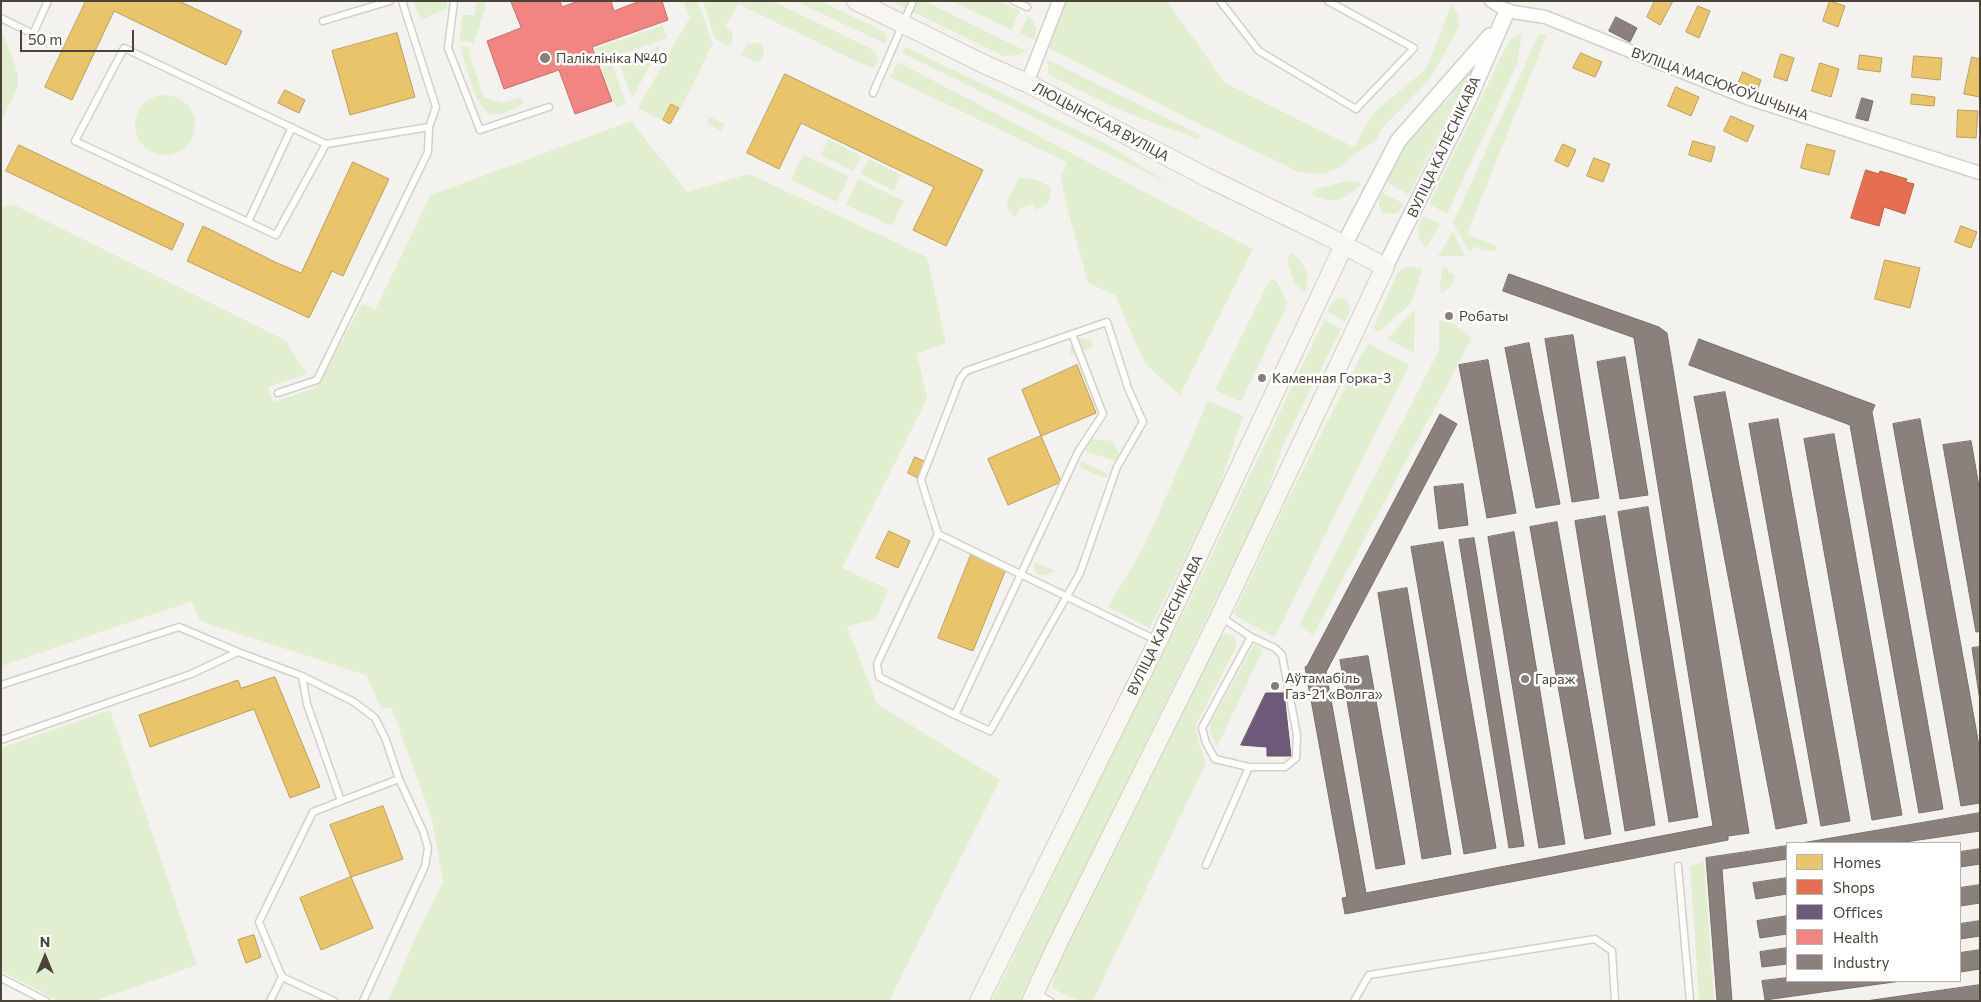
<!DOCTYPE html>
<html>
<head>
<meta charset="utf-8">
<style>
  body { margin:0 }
  #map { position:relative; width:1981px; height:1002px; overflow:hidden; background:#f4f2ee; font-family:Commissioner,sans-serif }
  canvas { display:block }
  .frame { position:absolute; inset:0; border:2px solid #4b4439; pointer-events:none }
  .legend { position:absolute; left:1786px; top:842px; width:175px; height:140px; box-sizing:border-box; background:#fff; border:1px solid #b7b4b0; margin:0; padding:6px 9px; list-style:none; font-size:15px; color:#4b4439 }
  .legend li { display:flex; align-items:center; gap:10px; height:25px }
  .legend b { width:25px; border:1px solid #b7b4b0 }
  .north { position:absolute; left:20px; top:932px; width:50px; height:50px; -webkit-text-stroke:4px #fff; paint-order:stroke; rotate:0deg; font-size:14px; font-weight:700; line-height:20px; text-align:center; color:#4b4439 }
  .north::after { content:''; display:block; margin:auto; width:18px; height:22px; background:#4b4439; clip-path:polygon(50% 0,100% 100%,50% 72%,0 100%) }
  .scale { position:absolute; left:20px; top:30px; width:114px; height:22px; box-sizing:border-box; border:2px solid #4b4439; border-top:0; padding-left:6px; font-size:15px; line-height:18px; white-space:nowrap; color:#4b4439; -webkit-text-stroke:4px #fff; paint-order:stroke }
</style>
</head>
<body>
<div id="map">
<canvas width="1981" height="1002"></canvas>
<div class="frame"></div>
<ul class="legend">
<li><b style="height:14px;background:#e9c46a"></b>Homes</li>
<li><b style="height:14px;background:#e76f51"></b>Shops</li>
<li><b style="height:14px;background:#6d597a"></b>Offices</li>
<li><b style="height:14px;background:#f28482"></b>Health</li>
<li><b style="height:14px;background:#8a817c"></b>Industry</li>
</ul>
<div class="north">N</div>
<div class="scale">50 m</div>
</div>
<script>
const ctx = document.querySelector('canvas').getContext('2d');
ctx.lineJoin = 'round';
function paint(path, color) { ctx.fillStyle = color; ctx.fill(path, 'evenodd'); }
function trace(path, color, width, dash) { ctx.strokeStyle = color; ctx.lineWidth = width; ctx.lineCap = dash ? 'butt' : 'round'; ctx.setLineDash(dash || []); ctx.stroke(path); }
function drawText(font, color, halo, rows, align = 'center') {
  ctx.font = font + ' Commissioner,sans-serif'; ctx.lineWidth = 5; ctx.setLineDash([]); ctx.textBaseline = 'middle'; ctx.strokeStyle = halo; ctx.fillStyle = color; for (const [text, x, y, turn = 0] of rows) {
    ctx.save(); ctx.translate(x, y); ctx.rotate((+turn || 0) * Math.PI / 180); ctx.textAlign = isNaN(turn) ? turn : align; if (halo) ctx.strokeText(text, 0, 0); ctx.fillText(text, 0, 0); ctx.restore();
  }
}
paint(new Path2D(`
  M413,1H447V8L421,20Z
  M476,1H485V8L474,43L460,41L462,15H475Z
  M683,1H698L711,40L713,43L681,108L670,102L661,120L638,108L690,17Z
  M703,1H772L874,50L879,60L873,69L738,4L725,26L732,32L733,39L730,47L715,39Z
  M795,1H819L879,29L886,35V44Z
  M891,1H924L1026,51L1018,55L1003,56Z
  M952,1H999L1020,11L1011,30Z
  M1066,1H1167L1225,83L1354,147L1373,113L1424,71L1443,29L1442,28L1451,4L1458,15L1459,26L1430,79L1382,128L1377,139L1354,155L1340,167L1325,174L1299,172L1205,127L1049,48Z
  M1028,16C1036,22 1038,31 1034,40L1020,33Z
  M663,25L667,38L610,58L626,104L616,108L595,49Z
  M1522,34L1517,64L1447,214L1429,204L1506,47L1510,40Z
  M1539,34L1547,35L1467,234L1495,246L1497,251L1482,250L1478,246L1469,251L1453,223Z
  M1,35L4,36L18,74V87L1,122Z
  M758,43L763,46L764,54L758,63L741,55L747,44Z
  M460,45L471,48L469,54L484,97L503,103L522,97L524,104C515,107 501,117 491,114C475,110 465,60 460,45Z
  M661,46L632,98L619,62Z
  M906,47L1108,145L1170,184L902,53Z
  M1479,55L1409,195L1386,181L1412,134L1451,97L1473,59Z
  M1047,59L1200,135L1198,139L1122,111L1049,75Z
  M898,62L1253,249L1180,395L1145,364L1115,295L1088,283L1066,204L1061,177L1067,162L890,77Z
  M135 125a30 30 0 1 1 60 0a30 30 0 1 1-60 0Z
  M710,117L725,124L721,131L706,123Z
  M631,121L687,192L749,174L927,257L946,343L917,354L927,399L842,568L888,589L876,619L847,626L877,704L1000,780L889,1001H388L415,939L443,882L432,819L391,707L381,709L366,675L200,621L192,601L1,666V208L12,204L285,340L307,374L268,387L273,402L317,387L362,304L375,310L431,195Z
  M828,139L861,156L853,171L821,155Z
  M803,155L849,176L837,202L791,180Z
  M869,159L901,175L894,191L861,174Z
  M1019,177L1037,180L1049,186C1053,200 1049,205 1035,210L1033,204L1018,209V213L1015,216L1009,212L1007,201Z
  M858,179L904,201L892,226L846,205Z
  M1347,181L1360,182V186C1341,201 1335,205 1312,195L1315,189Z
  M1381,192L1404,204L1399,212L1394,214L1383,213C1378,206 1378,201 1381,192Z
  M1424,216L1440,223L1426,248C1416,236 1415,228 1424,216Z
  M1453,231L1465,256H1438Z
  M1291,253C1307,265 1310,275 1305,294L1294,283L1287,260Z
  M1443,266L1455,276L1453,284L1441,294L1440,285Z
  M1413,267L1422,269L1413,299L1407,307L1378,332L1374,329V326L1397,274L1404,268Z
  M1274,280L1278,283L1287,302L1285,310L1241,402L1215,390L1269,281Z
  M1341,297L1348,302L1351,309L1345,322L1327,311L1335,299Z
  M1415,309L1414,353L1387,339Z
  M1324,320L1341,329L1283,445L1262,506L1019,1001H992L1126,725L1190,600Z
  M1439,320L1453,323L1472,338L1313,635L1299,625L1439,350Z
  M1078,338L1091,340L1094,347L1070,355C1069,346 1071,343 1078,338Z
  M1369,344L1409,365L1275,637L1237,617L1234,613L1282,511L1366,346Z
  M1208,401L1243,416L1216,496L1150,628L1108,607L1143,549Z
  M1093,439L1112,441L1117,448L1119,455L1114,461L1086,451L1088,442Z
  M1081,461L1109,474L1107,477H1101L1080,467Z
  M1034,562L1056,571L1046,575H1038L1034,570Z
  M1226,633L1235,637L1236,647L1196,725C1196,739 1202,750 1206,763L1093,1001C1079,1001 1062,997 1052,986L1056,970L1106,861L1218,638Z
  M1254,644L1263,650L1217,747L1211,736L1210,725Z
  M110,710L197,965L95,1001H59L1,971V748Z
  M1704,862L1714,1001H1699L1690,866Z`), '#e1eecf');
const homes = new Path2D(`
  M86,1H179L242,31L226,65L114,11L72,100L45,87Z
  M1655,1H1673L1660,25L1647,17Z
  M1830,1L1845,6L1838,27L1823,21Z
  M1698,6L1710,11L1699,38L1686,32Z
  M397,33L415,97L350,115L332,51Z
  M1581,53L1602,62L1595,77L1573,68Z
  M1781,54L1794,58L1787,81L1774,77Z
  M1860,55L1882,58L1880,72L1858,69Z
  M1914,56L1942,58L1940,80L1912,77Z
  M1972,57L1980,59V97L1964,94Z
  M1820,63L1839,69L1831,97L1812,91Z
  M1743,72L1761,80L1757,91L1738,84Z
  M785,74L983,170L946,246L913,230L934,187L801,123L779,169L747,153Z
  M1676,87L1699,97L1691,116L1668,106Z
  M285,90L305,100L299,113L278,103Z
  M1912,94L1935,97L1934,106L1911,104Z
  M671,104L679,108L670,124L663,120Z
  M1958,110L1978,111L1976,138L1957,137Z
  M1731,116L1754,126L1747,142L1724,131Z
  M1693,141L1715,147L1711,162L1689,155Z
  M1563,144L1576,150L1568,167L1555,161Z
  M1807,144L1835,151L1829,175L1801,168Z
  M19,145L184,224L172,250L6,171Z
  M1594,158L1610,164L1603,182L1587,176Z
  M353,162L389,179L343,276L332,271L309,318L187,261L203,226L277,263L301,273Z
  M1961,226L1977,232L1971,248L1955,242Z
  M1885,260L1920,268L1910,308L1875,299Z
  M1077,365L1096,413L1041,436L1022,390Z
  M1041,436L1061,482L1008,505L988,459Z
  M915,457L926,462L918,478L908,473Z
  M889,531L910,541L898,568L876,558Z
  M971,555L1006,569L973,651L938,638Z
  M275,677L320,787L290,798L254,709L150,747L139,715L238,680L241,688Z
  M383,806L403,859L351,877L330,825Z
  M351,877L373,928L321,950L300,898Z
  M254,935L261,957L246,963L238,940Z`);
paint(homes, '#e9c46a');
trace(homes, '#ba9e5b', 1);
const shops = new Path2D(`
  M1866,170L1879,174L1880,171L1907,179L1906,182L1914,184L1905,214L1884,207L1879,226L1851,218Z`);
paint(shops, '#e76f51');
trace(shops, '#b8624a', 1);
const offices = new Path2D(`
  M1266,693H1284L1291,756H1267V747L1241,745Z`);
paint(offices, '#6d597a');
trace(offices, '#635366', 1);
const health = new Path2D(`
  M511,1H560L562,7L578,1H611L614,11L640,1H662L668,20L592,47L612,101L575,114L559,70L504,89L487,41L521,28Z`);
paint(health, '#f28482');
trace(health, '#c0716c', 1);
const industry = new Path2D(`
  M1616,17L1637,28L1630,42L1609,31Z
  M1862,98L1873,101L1868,121L1856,118Z
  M1509,274L1659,327L1667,333L1749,833L1728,836V840L1345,914L1342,898L1347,897L1305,667L1307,666L1440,414L1457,424L1326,672L1366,893L1713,826L1634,338H1635L1503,291Z
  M1573,335L1599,498L1572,502L1545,339Z
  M1699,339L1875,405L1872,412L1943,809L1919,813L1850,425L1689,365Z
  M1529,343L1560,504L1536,508L1505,348Z
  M1625,357L1648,495L1620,499L1597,362Z
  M1488,360L1516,513L1487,518L1459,365Z
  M1725,392L1807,823L1776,829L1694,397Z
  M1778,419L1850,821L1821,826L1749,424Z
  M1920,419L1980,751V803L1961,806L1893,424Z
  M1834,434L1902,815L1872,820L1804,439Z
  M1971,441L1980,492V631L1976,632L1943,445Z
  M1463,484L1468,525L1439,529L1434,487Z
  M1648,507L1698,817L1669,822L1618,512Z
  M1605,516L1655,825L1625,831L1575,521Z
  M1557,522L1611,834L1585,839L1530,527Z
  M1514,532L1565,844L1539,848L1488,537Z
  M1474,538L1524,846L1509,848L1459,540Z
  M1443,542L1496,848L1464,854L1411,547Z
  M1407,588L1451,854L1422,859L1378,593Z
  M1980,647V701L1972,648Z
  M1368,656L1405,864L1376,869L1340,660Z
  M1980,813V831L1898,843H1802Z
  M1787,846V859L1722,869L1732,1001H1717L1706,858Z
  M1980,849V864L1960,867V852Z
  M1787,878V894L1756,899L1753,883Z
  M1980,885V903L1960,906V888Z
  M1787,916V934L1760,938L1757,921Z
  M1980,921V936L1960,939V924Z
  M1787,948V964L1762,967L1760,952Z
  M1980,950V969L1960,972V953Z
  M1787,978V981H1901L1765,1000L1762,981Z
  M1980,985V1001H1866Z`);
paint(industry, '#8a817c');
trace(industry, '#776f68', 1);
const service = new Path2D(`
  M454,1L448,48L480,130L549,107
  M1014,1L1027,7
  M1220,1L1259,51L1356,109L1414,48L1328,1
  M1,18L33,34L48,1
  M323,21L390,1
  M873,93L913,1
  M326,144L276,235L75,141L124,48L326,144L429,127
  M248,222L292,127
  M1072,334L966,371L960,379L921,480L938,534L1156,640
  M278,393L317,380L428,152L429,127L436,107L402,1
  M938,534L877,664L879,677L955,715L1078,452L1103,414L1072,334L1107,322L1128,388L1143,422L1117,467L1080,573L990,731L955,715
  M302,676L354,702L375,718L386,740L399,779L423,831L428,848L425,866L363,1001
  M1,685L179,627L238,652L302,676L307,704L341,801L313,812L259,922L282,977L334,1001
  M1,740L191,674L238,652
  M1249,767H1285L1296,758L1297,735L1282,655L1275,648L1251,637
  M341,801L399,779
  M1206,865L1249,767L1215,759L1206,743L1202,728L1251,637L1221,617
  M1678,866L1690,1001
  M1,978L46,1001
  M1037,992L1039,995L1050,1001
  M270,1001L282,977
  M1354,1001L1369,975L1595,939L1612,951L1615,1001`);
const minor = new Path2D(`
  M1491,1L1507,11L1545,17L1747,98L1980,173
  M1027,83L1059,1`);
const tertiary = new Path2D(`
  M1344,245L1398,141L1490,36
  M1385,267L1467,103L1507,11`);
const secondary = new Path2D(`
  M856,1L986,65L1027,83L1206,177L1327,236L1385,267L1220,616L1059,941L1031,1001
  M979,1001L1158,641L1344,245`);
trace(service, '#d2d0cb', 9);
trace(minor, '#d2d0cb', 15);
trace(tertiary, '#d2d0cb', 18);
trace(secondary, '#d3cfc5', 20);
trace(service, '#fdfdfc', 6);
trace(minor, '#fdfdfc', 12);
trace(tertiary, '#fdfdfc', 15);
trace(secondary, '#f7f6f1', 18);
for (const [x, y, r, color] of [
  [545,58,6,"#868178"],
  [1449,316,5,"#868178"],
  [1262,378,5,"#868178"],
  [1525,679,5,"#868178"],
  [1275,686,5,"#868178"]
]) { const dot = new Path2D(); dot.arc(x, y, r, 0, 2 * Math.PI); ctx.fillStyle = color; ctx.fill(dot); trace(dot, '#fff', 2); }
drawText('14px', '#4b4439', '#fff', [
  ["Паліклініка №40",556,58],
  ["Робаты",1459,316],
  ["Каменная Горка-3",1272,378],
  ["Аўтамабіль",1285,678],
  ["Газ-21 «Волга»",1285,694],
  ["Гараж",1535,679]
], 'left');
drawText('14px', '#4b4439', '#fff', [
  ["ВУЛІЦА МАСЮКОЎШЧЫНА",1720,84,20],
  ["ЛЮЦЫНСКАЯ ВУЛІЦА",1101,122,28],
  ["ВУЛІЦА КАЛЕСНІКАВА",1444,147,-65],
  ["ВУЛІЦА КАЛЕСНІКАВА",1165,625,-64]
]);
</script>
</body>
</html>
